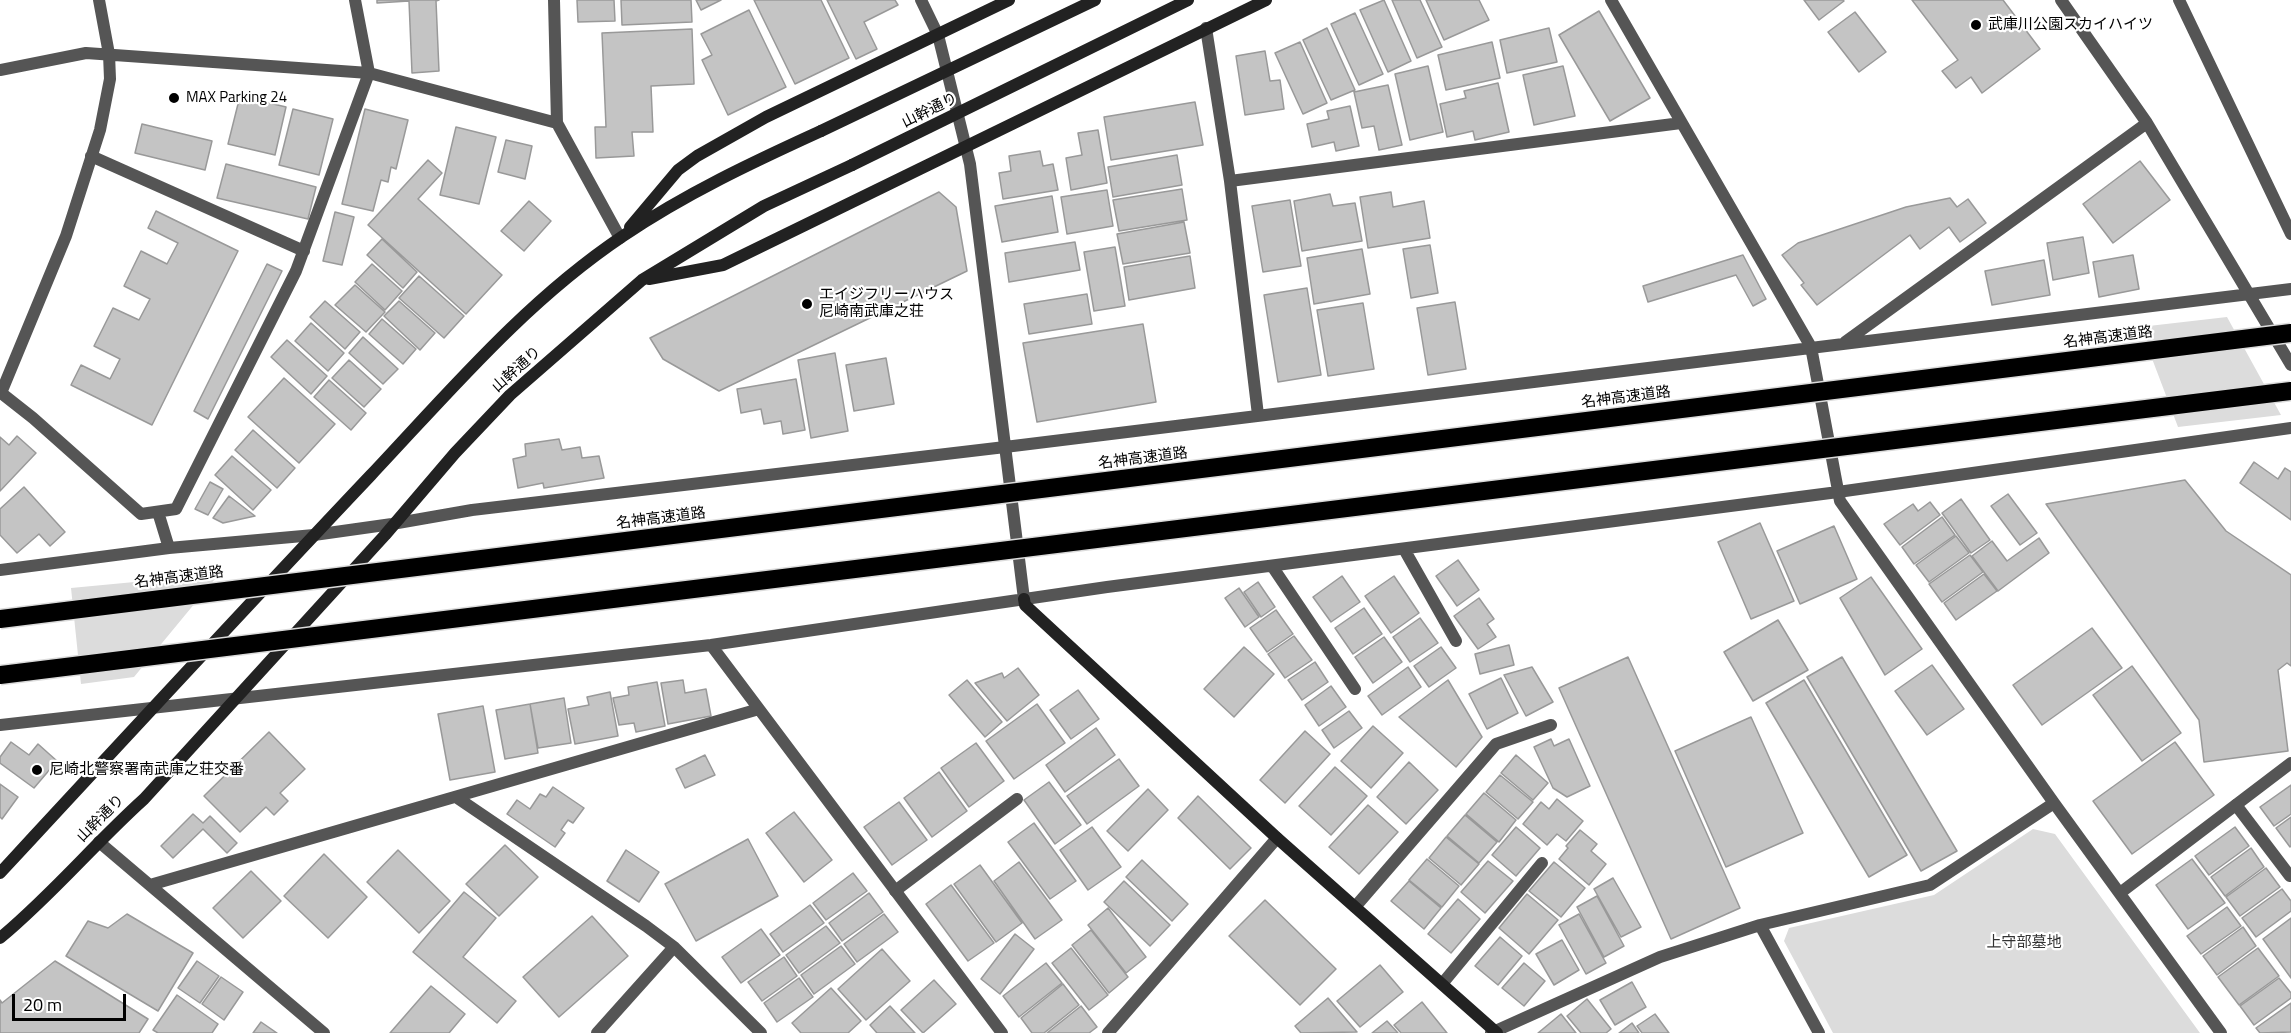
<!DOCTYPE html>
<html>
<head>
<meta charset="utf-8">
<style>
  body { margin:0 }
  #map { position:relative; width:2291px; height:1033px; overflow:hidden; background:#fff; font-family:"Titillium Web",sans-serif }
  canvas { display:block }
  .scale { position:absolute; left:12px; top:994px; width:114px; height:27px; box-sizing:border-box; border:3px solid #000; border-top:0; padding-left:8px; font-size:18px; line-height:21px; white-space:nowrap; color:#000; -webkit-text-stroke:4px #fff; paint-order:stroke }
</style>
</head>
<body>
<div id="map">
<canvas width="2291" height="1033"></canvas>
<div class="scale">20 m</div>
</div>
<script>
const ctx = document.querySelector('canvas').getContext('2d');
ctx.lineJoin = 'round';
function paint(path, color) { ctx.fillStyle = color; ctx.fill(path, 'evenodd'); }
function trace(path, color, width, dash) { ctx.strokeStyle = color; ctx.lineWidth = width; ctx.lineCap = dash ? 'butt' : 'round'; ctx.setLineDash(dash || []); ctx.stroke(path); }
function drawText(font, color, halo, rows, align = 'center') {
  ctx.font = font + ' "Titillium Web","Noto Sans JP",sans-serif'; ctx.lineWidth = 4.5; ctx.setLineDash([]); ctx.textBaseline = 'middle'; ctx.strokeStyle = halo; ctx.fillStyle = color; for (const [text, x, y, turn = 0] of rows) {
    ctx.save(); ctx.translate(x, y); ctx.rotate((+turn || 0) * Math.PI / 180); ctx.textAlign = isNaN(turn) ? turn : align; if (halo) ctx.strokeText(text, 0, 0); ctx.fillText(text, 0, 0); ctx.restore();
  }
}
paint(new Path2D(`
  M2227,317L2281,415L2178,427L2140,327Z
  M219,574L134,677L81,684L71,588Z
  M2033,829L2055,834L2200,1033H1833L1784,941L1789,928L1934,895Z`), '#dcdcdc');
const building = new Path2D(`
  M377,0H439L436,1L439,71L412,73L409,1L377,3Z
  M577,0H614L615,21L578,22Z
  M621,0H691L692,22L622,25Z
  M696,0H721L701,10Z
  M754,0H821L849,58L795,84Z
  M827,0H895L898,5L864,22L877,49L856,59Z
  M1384,0L1411,61L1388,72L1360,10Z
  M1392,0H1420L1442,47L1417,58Z
  M1426,0H1479L1489,20L1444,40Z
  M1804,0H1843L1844,1L1819,20Z
  M1912,0H2003L2040,49L1982,93L1971,77L1956,88L1942,71L1958,60Z
  M749,10L786,87L728,115L702,60L712,55L701,34Z
  M1599,11L1650,98L1610,121L1559,35Z
  M1855,12L1886,52L1859,72L1828,32Z
  M1355,13L1383,74L1359,85L1331,24Z
  M1327,28L1355,90L1331,100L1303,40Z
  M1549,28L1557,62L1507,73L1500,40Z
  M692,29L694,84L651,86L653,132H632L634,156L596,158L595,127H606L602,33Z
  M1300,42L1327,103L1303,114L1275,53Z
  M1492,42L1500,78L1446,90L1438,55Z
  M1265,51L1270,81L1280,80L1284,109L1245,115L1236,56Z
  M1428,66L1443,132L1410,140L1395,74Z
  M1563,66L1575,116L1534,125L1523,75Z
  M1498,83L1509,132L1475,140L1473,131L1447,137L1440,104L1466,98L1464,91Z
  M1388,85L1402,145L1379,150L1374,126L1362,128L1354,92Z
  M240,96L286,107L275,155L228,144Z
  M1195,102L1203,145L1111,160L1104,117Z
  M1350,106L1359,146L1336,151L1334,142L1312,147L1307,124L1329,119L1327,111Z
  M293,109L333,119L319,175L279,165Z
  M365,109L408,120L396,169L391,167L388,182L381,180L373,211L342,204Z
  M142,124L212,141L205,170L135,153Z
  M456,127L496,137L479,204L440,195Z
  M1098,130L1107,183L1071,190L1066,158L1082,155L1078,133Z
  M506,140L532,146L525,179L498,172Z
  M1040,151L1043,166L1053,164L1058,190L1003,199L999,173L1011,171L1009,156Z
  M1177,155L1182,185L1113,197L1108,167Z
  M428,160L442,173L418,199L502,275L466,314L368,225Z
  M2140,161L2170,200L2113,243L2083,204Z
  M226,164L316,187L308,219L217,198Z
  M1182,189L1187,220L1119,231L1113,200Z
  M1107,190L1113,226L1067,234L1061,197Z
  M939,192L956,207L967,271L719,391L663,359L650,338Z
  M1391,192L1393,207L1424,201L1430,238L1368,248L1360,197Z
  M1330,194L1333,206L1355,203L1362,241L1302,251L1294,201Z
  M1052,196L1058,232L1002,242L995,206Z
  M1950,198L1957,207L1968,199L1986,223L1960,242L1949,227L1920,249L1910,235L1817,305L1801,285L1804,283L1782,255L1798,243L1906,207Z
  M1290,200L1301,266L1263,272L1252,206Z
  M529,201L551,221L524,251L501,231Z
  M156,211L238,251L152,425L71,385L81,365L110,379L120,359L94,346L113,308L139,320L150,299L124,286L141,251L167,264L178,243L148,228Z
  M335,212L354,217L342,265L323,261Z
  M1184,222L1190,253L1123,264L1117,234Z
  M2083,237L2089,273L2053,280L2047,243Z
  M382,239L417,272L403,288L367,255Z
  M1075,242L1080,270L1009,282L1005,253Z
  M1430,245L1438,293L1411,298L1403,249Z
  M1115,247L1125,306L1094,311L1084,252Z
  M1362,249L1370,294L1314,304L1307,258Z
  M1743,255L1766,299L1753,306L1736,275L1648,302L1643,286Z
  M2133,255L2139,289L2099,297L2093,262Z
  M1190,256L1195,288L1129,300L1124,267Z
  M2044,260L2050,295L1992,305L1985,271Z
  M267,264L282,271L208,419L194,411Z
  M372,264L402,291L385,310L355,282Z
  M419,276L464,316L444,338L399,298Z
  M355,285L385,312L366,332L335,305Z
  M1307,288L1321,375L1278,382L1264,295Z
  M1087,294L1092,324L1029,334L1024,304Z
  M325,301L360,332L345,349L310,317Z
  M399,301L435,333L420,350L384,316Z
  M1455,302L1466,369L1428,375L1417,308Z
  M1363,303L1374,369L1328,376L1317,310Z
  M382,319L416,349L403,364L369,334Z
  M311,323L344,353L328,371L295,341Z
  M1143,324L1156,402L1037,422L1023,343Z
  M363,337L398,369L383,384L349,353Z
  M287,340L327,376L311,394L271,357Z
  M835,353L848,431L811,438L798,360Z
  M886,358L894,404L854,411L846,365Z
  M349,360L381,389L364,407L332,378Z
  M284,378L335,424L299,463L248,417Z
  M796,379L805,430L783,434L781,421L764,424L761,409L741,413L737,389Z
  M329,380L366,413L351,430L314,397Z
  M253,430L295,468L277,488L235,450Z
  M17,436L36,453L0,491V437L9,445Z
  M559,439L562,450L580,447L582,458L599,456L604,478L544,488L543,483L518,488L513,459L526,456L525,444Z
  M232,456L271,490L253,510L215,475Z
  M2254,462L2278,479L2285,468L2291,472V520L2240,483Z
  M2185,480L2226,531L2291,575V666L2287,663L2278,670L2288,751L2204,762L2199,720L2046,504Z
  M210,482L223,489L208,515L195,509Z
  M24,487L65,532L50,546L39,534L17,553L0,535V509Z
  M2008,494L2037,533L2020,545L1991,506Z
  M229,496L255,516L223,523L213,518Z
  M1961,499L1990,540L1971,553L1942,513Z
  M1930,502L1940,515L1900,545L1884,524L1913,504L1918,511Z
  M1942,517L1955,535L1914,564L1902,547Z
  M1760,523L1794,601L1751,619L1718,542Z
  M1834,526L1857,579L1800,604L1777,551Z
  M1956,536L1969,553L1929,582L1916,565Z
  M2039,538L2049,553L1998,591L1972,556L1992,541L2007,561Z
  M1970,555L1983,572L1942,602L1929,584Z
  M1458,560L1479,590L1457,606L1436,576Z
  M1984,574L1997,591L1956,620L1944,603Z
  M1342,576L1360,602L1331,622L1313,597Z
  M1394,576L1419,613L1391,633L1365,596Z
  M1871,577L1922,649L1885,675L1840,598Z
  M1258,582L1275,607L1261,617L1244,592Z
  M1239,588L1259,617L1245,627L1225,598Z
  M1479,598L1494,619L1487,624L1496,637L1478,649L1454,616Z
  M1364,608L1382,634L1353,654L1335,628Z
  M1276,610L1293,634L1267,652L1250,628Z
  M1420,618L1438,643L1410,662L1393,637Z
  M1778,620L1808,670L1753,701L1724,652Z
  M2092,628L2122,668L2042,725L2013,685Z
  M1294,636L1312,660L1285,678L1268,654Z
  M1384,637L1402,662L1373,683L1355,657Z
  M1509,645L1514,665L1480,674L1475,654Z
  M1244,647L1274,674L1234,717L1204,689Z
  M1441,647L1456,668L1429,687L1414,666Z
  M1628,657L1740,908L1671,939L1559,688Z
  M1842,657L1957,851L1921,871L1807,677Z
  M1315,662L1328,682L1302,700L1288,680Z
  M1932,665L1964,709L1927,735L1895,691Z
  M2132,666L2181,733L2142,761L2093,695Z
  M1408,667L1421,687L1382,715L1368,696Z
  M1532,667L1553,702L1526,716L1504,675Z
  M1018,668L1039,695L1007,721L975,683L1002,673L1004,678Z
  M1501,678L1518,713L1487,729L1469,694Z
  M683,680L685,693L706,689L711,716L668,724L661,683Z
  M967,680L1002,722L985,737L949,695Z
  M1448,680L1482,737L1456,767L1399,717Z
  M1804,680L1907,855L1869,877L1766,703Z
  M657,682L665,726L636,732L634,723L619,725L613,698L629,695L628,687Z
  M1331,686L1346,707L1319,726L1305,705Z
  M1078,690L1099,719L1071,739L1050,710Z
  M610,692L618,736L575,744L568,709L589,705L587,697Z
  M564,698L571,743L538,748L530,704Z
  M530,704L538,753L505,759L496,710Z
  M1037,704L1065,743L1014,779L986,741Z
  M483,706L495,772L450,780L438,714Z
  M1349,711L1362,728L1334,748L1322,730Z
  M1751,717L1803,833L1726,867L1675,751Z
  M1373,726L1403,753L1371,788L1341,761Z
  M1096,728L1115,755L1065,792L1046,765Z
  M1305,731L1330,754L1285,803L1260,780Z
  M269,732L305,769L280,793L288,801L274,815L266,807L240,832L204,796Z
  M1551,739L1554,746L1569,739L1590,786L1567,797L1553,788L1534,747Z
  M11,742L29,755L38,744L57,761L34,788L0,763V757Z
  M2175,742L2214,795L2132,854L2093,801Z
  M976,743L1004,781L969,807L941,768Z
  M705,755L715,775L685,788L676,769Z
  M1516,755L1548,783L1533,800L1501,773Z
  M1119,759L1139,786L1087,824L1067,796Z
  M1409,762L1438,790L1406,824L1377,797Z
  M1335,767L1367,796L1331,835L1299,806Z
  M939,772L967,811L932,837L904,798Z
  M1500,775L1533,802L1518,819L1486,792Z
  M1049,782L1081,825L1055,844L1024,800Z
  M0,784L18,797L2,819L0,817Z
  M2291,785V814L2274,826L2260,807Z
  M553,787L584,808L573,823L568,820L561,830L565,833L555,847L507,814L517,800L530,809L540,794L546,797Z
  M1148,789L1168,810L1128,851L1107,831Z
  M1484,793L1516,820L1499,842L1466,814Z
  M1198,796L1251,848L1230,869L1178,818Z
  M1557,799L1583,821L1566,841L1557,834L1547,845L1523,824L1541,802L1549,809Z
  M899,802L927,840L892,865L864,827Z
  M1368,805L1398,832L1359,874L1329,847Z
  M794,812L832,860L804,882L766,833Z
  M193,814L203,823L210,816L237,843L227,853L203,829L173,858L161,846Z
  M1465,815L1497,842L1479,863L1447,836Z
  M2291,817V846L2290,847L2276,828Z
  M1034,823L1076,881L1050,899L1008,842Z
  M1092,827L1121,867L1088,890L1060,850Z
  M1516,827L1540,848L1516,876L1492,855Z
  M2235,827L2249,846L2209,875L2195,856Z
  M1580,830L1597,844L1591,851L1606,864L1589,885L1559,859L1568,848L1566,846Z
  M1446,837L1479,864L1461,885L1429,858Z
  M748,839L778,896L696,941L665,884Z
  M505,845L538,877L499,916L466,884Z
  M2251,848L2264,867L2225,896L2211,877Z
  M398,850L450,901L419,933L367,882Z
  M626,850L659,872L639,902L607,881Z
  M324,854L367,897L328,938L284,896Z
  M1427,859L1459,886L1442,907L1409,880Z
  M2192,859L2225,903L2188,929L2156,885Z
  M1142,860L1188,904L1172,921L1126,877Z
  M1488,861L1513,881L1485,913L1461,892Z
  M1019,862L1062,920L1035,939L994,881Z
  M1554,862L1585,888L1561,917L1529,891Z
  M980,865L1022,923L996,942L954,884Z
  M2266,868L2280,887L2240,916L2226,897Z
  M251,871L281,901L243,938L213,908Z
  M853,873L867,891L826,920L813,903Z
  M1613,878L1641,927L1621,937L1594,889Z
  M1124,881L1170,925L1150,946L1104,902Z
  M1409,881L1441,908L1424,929L1391,901Z
  M951,885L994,943L968,961L926,904Z
  M2282,889L2291,901V911L2256,937L2242,918Z
  M464,892L496,918L463,957L516,1001L497,1023L413,952Z
  M869,893L883,912L842,941L829,923Z
  M1527,894L1558,920L1529,954L1499,928Z
  M1597,896L1624,946L1604,957L1577,907Z
  M1458,899L1480,919L1451,953L1428,934Z
  M1265,900L1336,969L1300,1005L1229,936Z
  M810,905L824,923L783,952L770,934Z
  M2227,907L2241,926L2201,954L2187,936Z
  M1108,908L1146,957L1126,973L1088,925Z
  M127,914L193,953L158,1011L66,956L88,921L108,928Z
  M884,914L898,932L857,962L844,944Z
  M1579,914L1606,963L1586,974L1559,925Z
  M592,916L628,956L559,1017L523,977Z
  M2291,918V978L2263,939Z
  M826,926L840,943L799,973L786,955Z
  M2243,927L2256,946L2217,975L2203,956Z
  M761,929L780,955L741,983L722,957Z
  M1091,930L1128,977L1109,993L1072,945Z
  M1015,934L1034,949L1000,994L981,979Z
  M1500,937L1522,956L1498,985L1475,966Z
  M1562,940L1579,970L1554,985L1536,954Z
  M841,946L855,964L814,994L801,975Z
  M1071,948L1108,995L1089,1010L1052,963Z
  M2258,948L2279,976L2239,1005L2218,977Z
  M882,949L910,981L866,1020L838,989Z
  M784,957L797,976L762,1001L748,982Z
  M55,961L148,1019L139,1033H0V1000L2,1003Z
  M197,961L219,976L200,1003L178,988Z
  M1046,963L1062,983L1019,1017L1003,996Z
  M1524,963L1545,981L1524,1006L1502,988Z
  M1380,965L1403,992L1360,1027L1337,1001Z
  M221,977L243,992L224,1020L202,1004Z
  M799,978L813,997L777,1022L764,1003Z
  M2279,978L2291,993V998L2254,1025L2240,1006Z
  M934,980L956,1004L923,1033L901,1010Z
  M1632,982L1646,1007L1615,1025L1600,1000Z
  M1063,984L1079,1005L1044,1033H1032L1021,1018Z
  M431,986L465,1014L449,1033H390Z
  M831,988L861,1021L848,1033H801L792,1023Z
  M177,995L218,1024L212,1033H158L153,1030Z
  M1328,998L1357,1032L1301,1033L1295,1026Z
  M1587,999L1611,1029L1606,1033H1581L1567,1016Z
  M1422,1002L1447,1033H1401L1394,1025Z
  M2291,1003V1032L2260,1033L2256,1028Z
  M890,1006L915,1033H877L870,1025Z
  M1081,1006L1097,1027L1089,1033H1047Z
  M1561,1014L1576,1033H1538Z
  M1655,1014L1669,1033H1642L1637,1026Z
  M1387,1021L1398,1033H1372Z
  M261,1022L277,1033H253Z
  M1632,1023L1639,1033H1619Z`);
paint(building, '#c4c4c4');
trace(building, '#999', 1.5);
trace(new Path2D(`
  M2236,805L2290,876
  M895,891L1017,799
  M1355,907L1496,744L1551,725
  M1442,984L1542,863`), '#555', 12);
trace(new Path2D(`
  M554,0L557,123L620,238
  M921,0L938,35L970,164L1024,599
  M1611,0L1811,347L1840,501L2054,803L2221,1033
  M2061,0L2147,123L2291,365
  M2179,0L2291,234
  M1206,28L1230,181L1258,415
  M0,70L86,53L369,73L557,123
  M91,156L304,251
  M1230,181L1681,123
  M1845,342L2147,123
  M0,392L33,418L141,514L176,509L296,271L369,73L355,0
  M1,393L66,236L100,130L110,79L109,54L99,0
  M158,512L169,548
  M1404,549L1456,641
  M1272,566L1355,689
  M0,570L169,548L314,535L392,524L472,510L1005,447L2291,289
  M711,645L1002,1033
  M0,725L711,645L1107,587L1838,492L2291,428
  M456,797L646,926L674,947L761,1033
  M99,842L324,1033
  M150,885L759,709
  M2120,893L2291,763
  M1760,925L1819,1033
  M597,1033L674,947
  M1108,1033L1277,838
  M1491,1033L1660,957L1760,925L1930,885L2054,803`), '#555', 12);
trace(new Path2D(`
  M630,227L678,170L697,156L766,117L1009,0
  M649,279L723,265L1266,0
  M1024,599L1025,605L1277,838L1497,1033
  M0,873C123,740 246,607 371,475C450,391 526,301 623,236C685,194 753,162 821,131
  M0,938C52,895 94,844 144,799L385,535L455,453L510,395L642,280L764,206L852,165`), '#222', 12);
const highwayBridge = new Path2D(`
  M0,619L2291,333
  M0,675L2291,391`);
trace(highwayBridge, '#dbdbdb', 21, []);
trace(new Path2D(`
  M821,131L1095,0
  M852,165L1188,0`), '#222', 12);
trace(highwayBridge, '#000', 18);
for (const [x, y, r, color] of [
  [1976,25,6,"#000"],
  [174,98,6,"#000"],
  [807,304,6,"#000"],
  [37,770,6,"#000"]
]) { const dot = new Path2D(); dot.arc(x, y, r, 0, 2 * Math.PI); ctx.fillStyle = color; ctx.fill(dot); trace(dot, '#fff', 2); }
drawText('15px', '#000', '#fff', [
  ["武庫川公園スカイハイツ",1988,25],
  ["MAX Parking 24",186,98],
  ["エイジフリーハウス",819,295],
  ["尼崎南武庫之荘",819,312],
  ["尼崎北警察署南武庫之荘交番",49,770]
], 'left');
drawText('15px', '#000', '#fff', [
  ["山幹通り",930,111,-26],
  ["名神高速道路",2108,338,-7],
  ["山幹通り",517,370,-42],
  ["名神高速道路",1626,398,-7],
  ["名神高速道路",1143,459,-7],
  ["名神高速道路",661,519,-7],
  ["名神高速道路",179,578,-7],
  ["山幹通り",101,819,-45]
]);
drawText('15px', '#333', '#fff', [
  ["上守部墓地",2024,943]
]);
</script>
</body>
</html>
